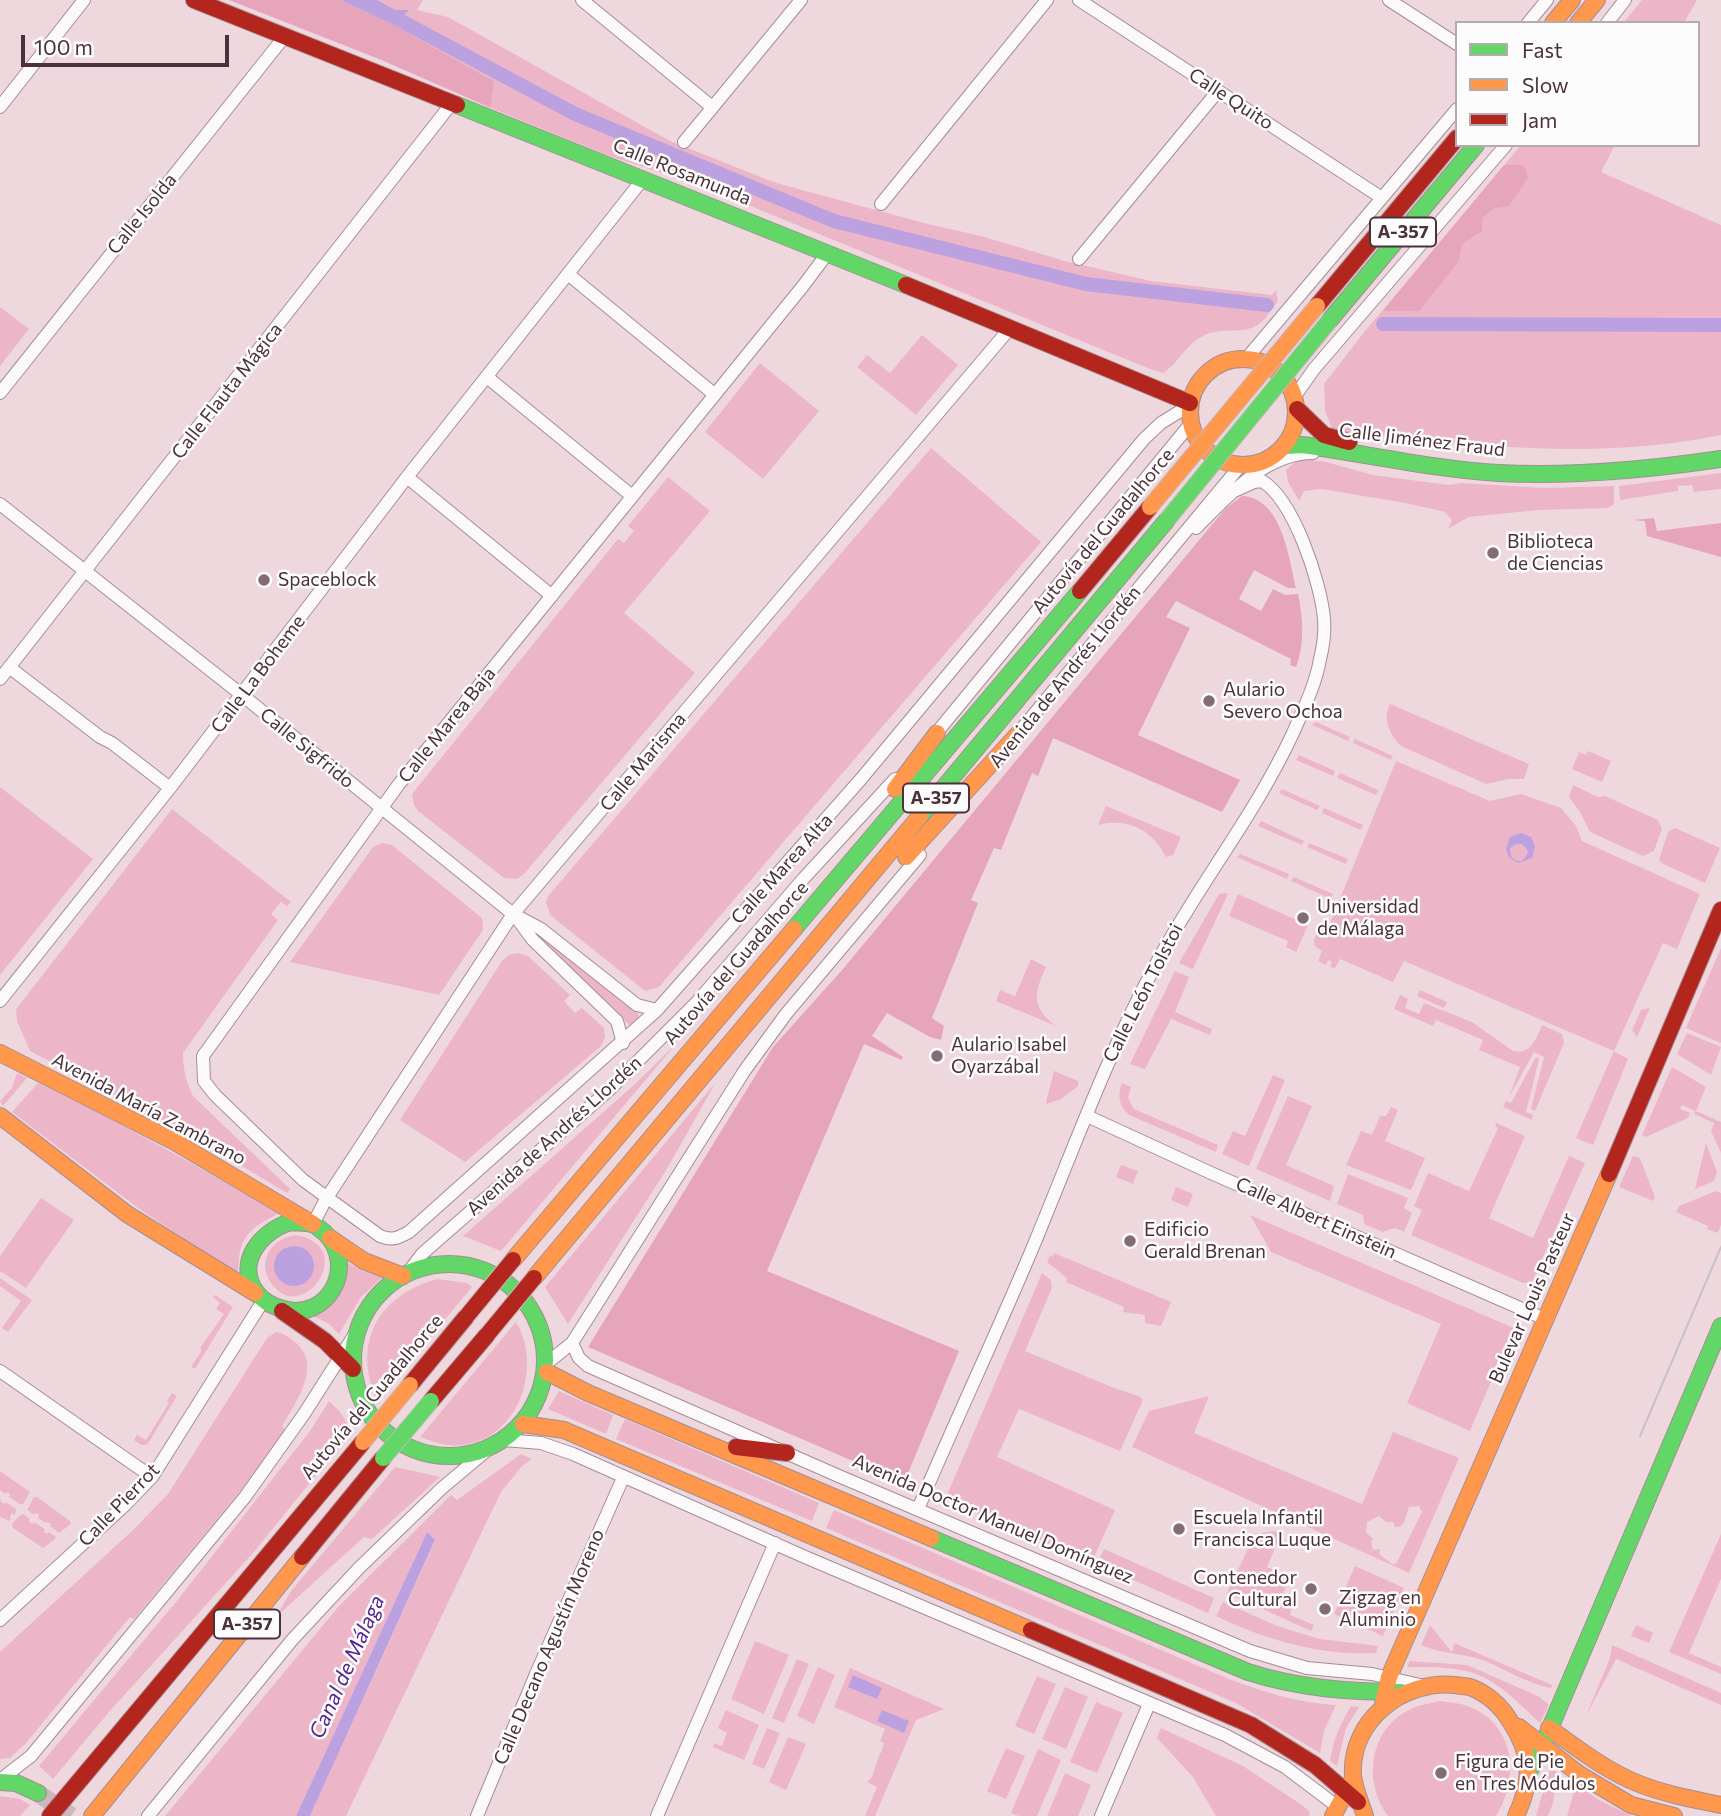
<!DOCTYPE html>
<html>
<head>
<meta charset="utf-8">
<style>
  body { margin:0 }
  #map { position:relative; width:1721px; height:1816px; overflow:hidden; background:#eed8de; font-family:Commissioner,sans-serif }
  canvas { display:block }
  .legend { position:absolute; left:1455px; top:21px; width:245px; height:126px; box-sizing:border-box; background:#fcfcfc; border:2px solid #b5abae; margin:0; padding:9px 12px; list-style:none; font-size:21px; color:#4b323a }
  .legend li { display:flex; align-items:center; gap:14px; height:35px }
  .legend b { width:35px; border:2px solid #b5abae }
  .scale { position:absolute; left:21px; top:35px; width:208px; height:32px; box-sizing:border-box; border:4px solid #4b323a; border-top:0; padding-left:9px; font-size:21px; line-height:24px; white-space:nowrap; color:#4b323a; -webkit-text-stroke:5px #fcfcfc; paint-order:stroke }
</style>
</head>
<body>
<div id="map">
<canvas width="1721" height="1816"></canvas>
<ul class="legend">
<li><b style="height:9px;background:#63d668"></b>Fast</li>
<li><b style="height:9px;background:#ff974d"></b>Slow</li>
<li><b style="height:9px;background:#b3261e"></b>Jam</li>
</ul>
<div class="scale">100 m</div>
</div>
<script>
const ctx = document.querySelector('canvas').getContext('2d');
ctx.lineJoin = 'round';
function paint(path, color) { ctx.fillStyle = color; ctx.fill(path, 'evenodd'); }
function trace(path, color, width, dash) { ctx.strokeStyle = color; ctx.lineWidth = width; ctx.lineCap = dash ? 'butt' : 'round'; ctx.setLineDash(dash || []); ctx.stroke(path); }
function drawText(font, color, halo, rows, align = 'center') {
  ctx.font = font + ' Commissioner,sans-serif'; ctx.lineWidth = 5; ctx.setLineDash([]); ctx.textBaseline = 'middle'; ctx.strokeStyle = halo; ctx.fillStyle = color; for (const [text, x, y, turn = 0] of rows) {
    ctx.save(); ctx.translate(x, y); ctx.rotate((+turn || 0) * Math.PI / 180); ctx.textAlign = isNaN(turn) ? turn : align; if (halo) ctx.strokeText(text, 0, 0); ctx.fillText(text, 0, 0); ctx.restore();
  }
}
paint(new Path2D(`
  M374,0H423L417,10L448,17L670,141L776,183L928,224L981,236L1065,261L1151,281L1272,295L1276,290L1278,301C1272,308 1265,321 1256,326C1239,335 1221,326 1203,336C1186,344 1179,363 1163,373L1150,369L706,188L604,154L491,108L494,81L394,25L408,10H394Z
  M1642,0H1697L1684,23H1623Z
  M1521,145H1615L1601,172L1721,225V435C1592,462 1462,444 1333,431L1325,411L1324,384L1361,336Z
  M0,307L29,329L0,366Z
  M922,335L958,365L916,415L857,367L867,355L890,373Z
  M760,363L819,411L763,479L705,432Z
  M931,448L1041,542L659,987L645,991L550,915L546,902L549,895Z
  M1305,459L1326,462L1373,475L1449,485L1461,483L1545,488L1614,486V504L1608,508L1539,510L1469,517L1448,529L1452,520L1445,512L1405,503L1321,489L1304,491L1299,501L1288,482L1286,470L1297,460Z
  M1721,473V489L1694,492L1692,485L1678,486V491L1620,500L1619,486Z
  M668,477L710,511L624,613L695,673L524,874L517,879L504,878L418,811L414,805L412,794L618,539L624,543L634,531L628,526Z
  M1390,704L1529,764L1524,779H1508L1486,784L1401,746C1390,735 1382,719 1390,704Z
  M1316,722L1350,737L1348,741L1312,725Z
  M1355,739L1393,756L1391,760L1353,743Z
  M1588,751L1611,761L1602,782L1572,769L1579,752L1586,755Z
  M1299,755L1335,771L1333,776L1296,760Z
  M1396,761L1490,801L1521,794L1561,808L1576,826L1582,841L1700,894L1677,949L1663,943L1614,1051L1628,1059L1593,1145L1576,1138L1614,1051L1404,961L1393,982L1340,959L1335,968L1330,967L1332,962L1328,960L1326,965L1318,961L1322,951L1315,946L1314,940L1320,925L1328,928Z
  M1340,773L1378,790L1376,795L1337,778Z
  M1573,785L1598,797L1605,796L1658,820L1662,829L1654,851L1643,856L1590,832L1580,812L1569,797Z
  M0,787L93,859L0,975Z
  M1282,789L1320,806L1317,810L1279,793Z
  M1106,806L1181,837L1173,855L1166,857C1153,830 1127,817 1098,825Z
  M1324,808L1363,825L1361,830L1322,813Z
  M172,809L291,902L287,906L281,902L271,914L278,920L183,1053C183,1070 186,1081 193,1096L290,1189L287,1193L188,1134L30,1051L17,1021L16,1009Z
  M1261,821L1304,841L1302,845L1258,826Z
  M1675,828L1720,848L1705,883L1663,864L1659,860L1668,832Z
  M382,843L392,845L482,918L483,930L439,995L290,962L373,847Z
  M1309,843L1348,859L1346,864L1307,847Z
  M1240,854L1289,874L1287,879L1237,857Z
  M1294,877L1333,894L1331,899L1291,881Z
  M1226,893L1228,894L1193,969L1179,963L1219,894Z
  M1238,894L1308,925L1296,952L1286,947L1288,941L1229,916Z
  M541,936L636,1009L639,1017L636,1022L630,1025L626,1022L541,940Z
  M1721,948V1043L1686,1028Z
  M519,953L528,956L570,995L564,1001L575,1013L582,1008L604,1028L605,1037L601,1046L465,1162L400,1120L502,961L509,955Z
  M1031,959L1046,967C1034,993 1031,1007 1056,1026L996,1001L1000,990L1015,996Z
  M1175,971L1189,977L1175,1012L1212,1029L1210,1035L1171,1019L1145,1069L1130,1064Z
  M1420,990L1447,1002L1444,1008L1417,996Z
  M1400,995L1408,999L1405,1008L1419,1014L1424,1003L1472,1022L1513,1051C1531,1055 1536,1039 1542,1025L1562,1034L1564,1043L1535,1111L1531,1109L1544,1057L1534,1052L1509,1097L1520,1067L1479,1050L1483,1040L1436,1020L1433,1026L1394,1009Z
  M1650,1008L1637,1037L1632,1030L1641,1010Z
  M1687,1033L1721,1047L1711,1075L1677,1054Z
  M676,1044L501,1251L463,1236L634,1085Z
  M1536,1057L1539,1059L1526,1112L1533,1115L1532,1120L1503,1107L1506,1101L1511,1103Z
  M1672,1067L1706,1087L1696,1111L1721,1122V1153L1711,1131L1714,1123L1694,1114L1695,1111L1682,1105L1680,1109L1690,1113L1688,1118L1646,1137L1642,1135Z
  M1054,1071L1078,1081V1086L1061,1099L1047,1104L1046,1102Z
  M17,1073L27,1078L3,1106L0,1101L12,1088Z
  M1273,1075L1285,1080L1249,1166L1222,1154L1233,1131L1245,1136Z
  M716,1082L668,1167L568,1324L545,1287Z
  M38,1083C120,1123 200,1166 278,1214C247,1229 238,1239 238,1275L138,1208L12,1112Z
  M1122,1083L1131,1087L1128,1098L1134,1109L1218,1145L1216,1152L1129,1115C1119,1106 1117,1096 1122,1083Z
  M1288,1096L1312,1106L1286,1165L1334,1186L1330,1201L1256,1169Z
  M1391,1107L1398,1110L1385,1141L1425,1158L1411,1190L1346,1165L1361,1131L1372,1135L1380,1116H1386Z
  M1496,1123L1525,1136L1489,1218L1533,1238L1569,1156L1585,1163L1532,1282L1523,1283L1411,1235L1422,1210L1414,1206L1428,1173L1469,1191L1498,1128L1495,1126Z
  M1706,1143L1717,1172L1714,1181L1695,1189Z
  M1633,1156L1640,1158L1655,1197L1653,1201L1619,1187Z
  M1121,1165L1138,1171L1133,1184L1116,1177Z
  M1348,1174L1408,1198L1404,1208L1412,1213L1404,1232L1395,1228L1383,1232L1364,1224L1363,1215L1337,1204Z
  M1176,1187L1193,1194L1188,1207L1171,1200Z
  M1716,1191L1721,1193V1225L1718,1233L1707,1229L1708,1226L1676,1212L1679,1206Z
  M41,1198L74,1220L26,1288L0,1271V1256Z
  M1250,1215L1514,1328L1470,1431L1407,1403L1441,1324L1271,1252Z
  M296,1235C360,1246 302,1328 271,1283C256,1261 272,1238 296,1235ZM298,1246L306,1282L295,1286L276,1257L286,1247Z
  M1054,1253L1171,1302L1161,1326L1145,1323V1315L1123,1312L1124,1307L1066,1282L1067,1278L1047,1262L1050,1255L1053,1257Z
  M348,1263L365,1272L384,1276L361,1297L339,1334L329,1324L313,1316Z
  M1042,1273L1051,1280L1052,1288L1025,1351L1114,1388L1139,1396L1143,1400L1120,1451L1019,1409L997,1457L1115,1510L1092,1562L950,1502L947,1495Z
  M0,1278L32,1300L8,1332L2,1328L21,1301L0,1286Z
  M437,1279L467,1283L472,1287L377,1401C352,1343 377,1296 437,1279Z
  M215,1295L233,1307L195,1369L191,1367L202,1350L200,1348L224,1314L216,1309L220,1303L213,1297Z
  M516,1322C543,1367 519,1439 462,1445C448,1447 433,1442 420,1437Z
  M276,1332C285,1333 292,1339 299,1346C321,1369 294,1404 282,1427L286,1430L242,1489L134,1619L130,1617L26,1743L10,1758L0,1759V1652L132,1531L168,1494L267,1338Z
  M559,1391L613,1415L606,1434L548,1409Z
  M172,1393L177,1396L147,1445H141L134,1440L137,1435L146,1440L169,1403L167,1401Z
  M1209,1396L1194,1433L1362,1504L1393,1432L1459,1458L1409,1573L1132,1447L1149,1411ZM1419,1506L1422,1512L1396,1564H1392L1379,1554L1380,1549L1373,1550L1371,1542L1373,1539L1366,1532L1367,1522L1379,1516L1386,1522H1393L1395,1527H1399L1404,1523L1409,1507Z
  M329,1401L340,1412L352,1431L253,1553L109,1712L53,1779L39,1766L180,1597L310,1431Z
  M625,1419L819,1503L812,1521L616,1439Z
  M521,1454L532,1459L522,1466L501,1492L346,1816H310L435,1541L427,1532L296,1816H165L339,1606L451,1495L457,1500Z
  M395,1467L440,1477L372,1539L364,1537L276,1617L291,1591Z
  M0,1471L30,1492L23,1504H20L9,1497L10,1494L7,1492L5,1494L0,1490Z
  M34,1497H37L70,1521L71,1524L59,1533L50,1526L51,1524L48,1522L46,1523L38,1518L39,1515L35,1513L34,1515L27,1510Z
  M0,1498L1,1502L5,1504L6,1502L16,1509L15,1515L12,1513L10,1517V1521L0,1517Z
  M834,1510L1229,1679C1264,1692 1298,1703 1336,1705L1324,1731L1320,1753L1236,1703L826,1528Z
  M23,1514L30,1519L29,1522L33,1524L34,1522L45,1529L44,1532L47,1534L49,1532L56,1537L55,1539L43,1548L13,1528L12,1524L20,1515Z
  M1274,1531L1281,1534L1267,1567L1290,1577L1279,1603L1292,1608L1290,1615L1314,1625L1311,1631L1227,1593L1255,1534Z
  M1721,1534V1579L1689,1653L1721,1667V1674L1669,1652Z
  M1104,1549L1214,1598L1208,1613L1097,1564Z
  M1355,1566L1404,1588L1383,1636L1334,1614Z
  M1223,1602L1277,1626L1320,1639L1378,1646L1376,1653C1320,1656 1266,1640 1216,1616Z
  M1430,1625L1451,1651H1453L1454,1643L1552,1685L1551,1688C1528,1684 1507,1670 1485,1661C1464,1653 1442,1654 1421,1645Z
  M1636,1625L1653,1633L1649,1643L1631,1636Z
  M755,1641L789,1655L764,1714L731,1699Z
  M1612,1645L1721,1693V1705L1616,1659L1585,1718L1610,1658Z
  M797,1659L809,1664L784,1723L772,1718Z
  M1410,1661L1467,1665L1538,1696L1549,1705L1540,1723C1489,1674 1480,1666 1407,1667Z
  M818,1667L835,1675L814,1724L797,1716Z
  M850,1668L944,1709L916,1720L875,1816H865L877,1787L867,1782L872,1777L880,1753H881L884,1743L880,1741L885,1729L834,1707Z
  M1037,1676L1056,1684L1034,1734L1015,1726Z
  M1065,1687L1088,1697L1066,1749L1042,1739Z
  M1439,1701C1447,1702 1454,1703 1461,1704C1514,1718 1522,1776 1496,1816H1388C1361,1779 1370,1723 1418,1706C1425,1704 1432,1703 1439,1701Z
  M1096,1702L1123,1713L1097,1773L1070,1762Z
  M1351,1706L1359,1707L1346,1728L1337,1766L1330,1761C1333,1740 1340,1724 1351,1706Z
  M726,1710L759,1725L744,1760L713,1747L714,1743L722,1746L727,1733L718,1728Z
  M767,1728L780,1733L764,1769L752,1764Z
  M1161,1728L1243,1766L1302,1805L1310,1812L1309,1816H1216L1193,1777L1157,1738Z
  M788,1737L806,1744L786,1790L769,1782Z
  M1006,1748L1025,1756L1006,1799L987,1791Z
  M1038,1749L1061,1760L1037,1816H1019L1011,1813Z
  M1550,1767L1558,1774L1553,1803L1548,1816H1536Z
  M1065,1773L1091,1785L1078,1816H1047Z
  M1576,1785L1601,1801L1632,1816H1567Z
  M0,1796L20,1799L30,1805L20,1816H0Z`), '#edb6c8');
paint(new Path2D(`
  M229,0H340L394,25L494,81L491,108L379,59Z
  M1504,165H1524L1528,178L1509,206L1495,208L1482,218V231L1462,244L1459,261L1419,311H1383Z
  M1242,496C1282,498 1289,558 1296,588H1288L1254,570L1239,599L1261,611L1273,589L1285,595L1298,594C1303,618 1305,644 1296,667L1290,665L1291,659L1176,601L1166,617L1190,628L1138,735L1240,780L1222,812L1053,738L1038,776L1032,773L1001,850L994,848L971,900L978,903L932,1018L944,1026L941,1040L930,1037L887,1013L872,1036L903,1057L902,1060L864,1044L767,1271L959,1351L906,1478L897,1480L588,1347L773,1047L843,969L1225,509Z
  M1654,518L1657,531L1721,523V557L1647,536L1645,521L1632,520Z`), '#e6a5bb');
paint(new Path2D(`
  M340,0H374L394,10H409L394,25Z
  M1521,833L1531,837L1535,847L1532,858L1518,863L1509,857L1506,849L1510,837ZM1516,844H1522L1528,851L1527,855L1522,861H1517L1511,857L1510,848Z
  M274 1266a20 20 0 1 1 40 0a20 20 0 1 1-40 0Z
  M427,1532L435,1540L310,1816H296Z
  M853,1675L882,1688L877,1699L848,1687Z
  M882,1710L909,1721L904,1733L877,1721Z`), '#bca1e1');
trace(new Path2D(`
  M362,0L575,114L834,221L1086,284L1267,305
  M1383,324L1721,325`), '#bca1e1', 14);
trace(new Path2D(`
  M38,1793L71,1816`), '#cdb7bd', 18, [18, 9]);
const street = new Path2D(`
  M582,0L712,107
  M1079,0L1382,198
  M1389,0L1457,44
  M1528,23L1547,0
  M1607,23L1625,0
  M0,107L84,0
  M684,142L801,0
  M881,204L1047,0
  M827,254L803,286L399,784L203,1056L204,1081L215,1095L303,1180L380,1236C392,1241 398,1238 409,1232L657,1010L861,779L1144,439L1161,423L1190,405
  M1079,259L1218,91
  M568,274L714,394
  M1246,359L1457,109
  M487,377L632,496
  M0,393L285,36
  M1295,396L1314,369L1506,145
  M407,477L552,596
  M0,504L242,695L513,914L541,929L637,1005L657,1010
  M1196,528C1227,497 1265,453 1313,453
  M9,667L100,737L112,743L170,788
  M0,679L452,103
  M933,737L1192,422
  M1015,737L1240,466
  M516,917L532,939L617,1021L623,1043
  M0,1001L170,788L407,477L643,179
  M1087,1116L1211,1173L1545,1319
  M313,1224L326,1199L513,914L1011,327
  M407,1274L422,1254L609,1090L697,1002L804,878L895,779
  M572,1343L579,1358L588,1366L841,1477L1250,1651L1307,1668L1372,1674L1420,1685
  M547,1363L572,1343L745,1070L786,1014L920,855
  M0,1371L152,1477
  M504,1440L541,1443L573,1454L805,1557L1225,1735L1285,1767L1338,1807
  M918,1509C956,1419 998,1331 1035,1242C1074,1148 1108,1053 1156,964C1198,885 1255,815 1293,733C1303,710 1316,684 1320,659C1323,647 1325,631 1324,619C1321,583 1294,500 1262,481L1254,482L1234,491
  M0,1620L126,1504L152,1477L263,1301
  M0,1780L31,1756L245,1497L304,1414L355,1334
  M148,1816L292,1640L359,1568L442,1488L491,1447
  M477,1816L536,1674L623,1478
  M657,1816L775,1543
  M1101,1816L1149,1704`);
const fast = new Path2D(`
  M457,105L906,285
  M1330,320L1476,145
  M1285,446L1302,445C1367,454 1432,469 1498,473C1572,477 1647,470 1721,459
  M920,816L1167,520
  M794,929L1080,591
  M290,1222C297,1223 305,1222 312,1224C316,1225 321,1230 325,1233C358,1266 328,1322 283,1309C272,1306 263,1302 256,1292C235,1262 261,1232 290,1222Z
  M353 1360a96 96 0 1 1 192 0a96 96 0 1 1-192 0Z
  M931,1538L1248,1672C1298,1688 1348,1692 1401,1692
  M1528,1774L1542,1747L1721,1326
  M0,1782L16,1783L38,1793`);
const slow = new Path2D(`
  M1553,23L1572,0
  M1578,23L1597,0
  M1190 412a53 53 0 1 1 106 0a53 53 0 1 1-106 0Z
  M895,789L937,733
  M906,857L1018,734
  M0,1053L175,1142L313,1224
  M0,1116L127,1214L255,1293
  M330,1238L364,1261L403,1276
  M513,1260L794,929
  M534,1278L920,816
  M547,1372L588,1393L931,1538
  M523,1424L564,1430L1031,1630
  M1383,1704L1389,1677L1609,1174
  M1519,1727L1579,1774L1631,1805L1674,1816
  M1549,1728C1577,1748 1605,1770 1637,1783C1664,1794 1692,1799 1721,1805
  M92,1816L302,1557
  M1333,1816L1353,1779
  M1365,1816C1361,1803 1354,1788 1353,1775C1350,1720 1403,1680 1455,1685C1459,1686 1466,1686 1470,1687C1488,1694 1501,1706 1510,1721C1532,1754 1533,1780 1516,1816`);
const jam = new Path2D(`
  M194,0L457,105
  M906,285L1190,403
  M1317,306L1457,138
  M1297,409L1324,435L1349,442
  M1080,591L1150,507
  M1609,1174L1721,910
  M282,1311L325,1341L353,1369
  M410,1385L466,1317
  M431,1401L487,1335
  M736,1447L787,1453
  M302,1557L383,1458
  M1031,1630L1251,1725L1315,1765L1358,1802
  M50,1816L363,1442`);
trace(street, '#a38e95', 14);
trace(fast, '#a38e95', 18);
trace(slow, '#a38e95', 18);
trace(jam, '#a38e95', 18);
trace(street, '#fcf9fa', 12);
trace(fast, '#63d668', 16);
trace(slow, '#ff974d', 16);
trace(jam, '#b3261e', 16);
trace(new Path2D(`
  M1640,1436L1721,1247`), '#c6c0c2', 2);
const fastBridge = new Path2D(`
  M1167,520L1330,320
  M383,1458L431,1401`);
const slowBridge = new Path2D(`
  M1150,507L1317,306
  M363,1442L410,1385`);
const jamBridge = new Path2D(`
  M466,1317L513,1260
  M487,1335L534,1278`);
trace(fastBridge, '#c7b9bd', 18, []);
trace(slowBridge, '#c7b9bd', 18, []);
trace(jamBridge, '#c7b9bd', 18, []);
trace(fastBridge, '#63d668', 16);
trace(slowBridge, '#ff974d', 16);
trace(jamBridge, '#b3261e', 16);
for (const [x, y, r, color] of [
  [1493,553,7,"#846c73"],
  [264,580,7,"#846c73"],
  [1209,701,7,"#846c73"],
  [1303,918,7,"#846c73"],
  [937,1056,7,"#846c73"],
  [1130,1241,7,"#846c73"],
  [1179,1529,7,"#846c73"],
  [1311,1589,7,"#846c73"],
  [1325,1609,7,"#846c73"],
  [1441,1773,7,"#846c73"]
]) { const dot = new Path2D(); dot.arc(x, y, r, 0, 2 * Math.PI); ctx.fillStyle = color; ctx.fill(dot); trace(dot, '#fcfcfc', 2.5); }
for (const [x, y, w] of [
  [1403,232,66],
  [936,798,66],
  [247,1624,66]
]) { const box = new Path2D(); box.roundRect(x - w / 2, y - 14.5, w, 29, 5); ctx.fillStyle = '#fcfcfc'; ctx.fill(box); trace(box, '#4b323a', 2); }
drawText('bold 18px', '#4b323a', null, [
  ["A-357",1403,232],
  ["A-357",936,798],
  ["A-357",247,1624]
]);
drawText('19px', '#4b323a', '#fcfcfc', [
  ["Calle Quito",1231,99,33],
  ["Calle Rosamunda",682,172,22],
  ["Calle Isolda",142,214,-51],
  ["Calle Flauta Mágica",227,391,-52],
  ["Calle Jiménez Fraud",1422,440,7],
  ["Autovía del Guadalhorce",1103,531,-50],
  ["Calle La Boheme",258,674,-53],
  ["Avenida de Andrés Llordén",1065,677,-51],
  ["Calle Marea Baja",447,725,-51],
  ["Calle Sigfrido",307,748,39],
  ["Calle Marisma",643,762,-50],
  ["Calle Marea Alta",782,869,-48],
  ["Autovía del Guadalhorce",736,963,-49],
  ["Calle León Tolstoi",1143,993,-63],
  ["Avenida María Zambrano",149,1109,28],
  ["Avenida de Andrés Llordén",554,1136,-42],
  ["Calle Albert Einstein",1316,1218,24],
  ["Bulevar Louis Pasteur",1532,1298,-66],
  ["Autovía del Guadalhorce",372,1397,-50],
  ["Calle Pierrot",119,1505,-46],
  ["Avenida Doctor Manuel Domínguez",993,1519,23],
  ["Calle Decano Agustín Moreno",549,1647,-67]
]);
drawText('19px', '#4b323a', '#fcfcfc', [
  ["Biblioteca",1507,542],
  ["de Ciencias",1507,564],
  ["Spaceblock",278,580],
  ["Aulario",1223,690],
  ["Severo Ochoa",1223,712],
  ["Universidad",1317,907],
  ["de Málaga",1317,929],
  ["Aulario Isabel",951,1045],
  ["Oyarzábal",951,1067],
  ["Edificio",1144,1230],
  ["Gerald Brenan",1144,1252],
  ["Escuela Infantil",1193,1518],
  ["Francisca Luque",1193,1540],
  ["Contenedor",1297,1578,"right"],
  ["Cultural",1297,1600,"right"],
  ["Zigzag en",1339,1598],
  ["Aluminio",1339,1620],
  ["Figura de Pie",1455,1762],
  ["en Tres Módulos",1455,1784]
], 'left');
drawText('italic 21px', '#52268d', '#fcfcfc', [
  ["Canal de Málaga",347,1667,-66]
]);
</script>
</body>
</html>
